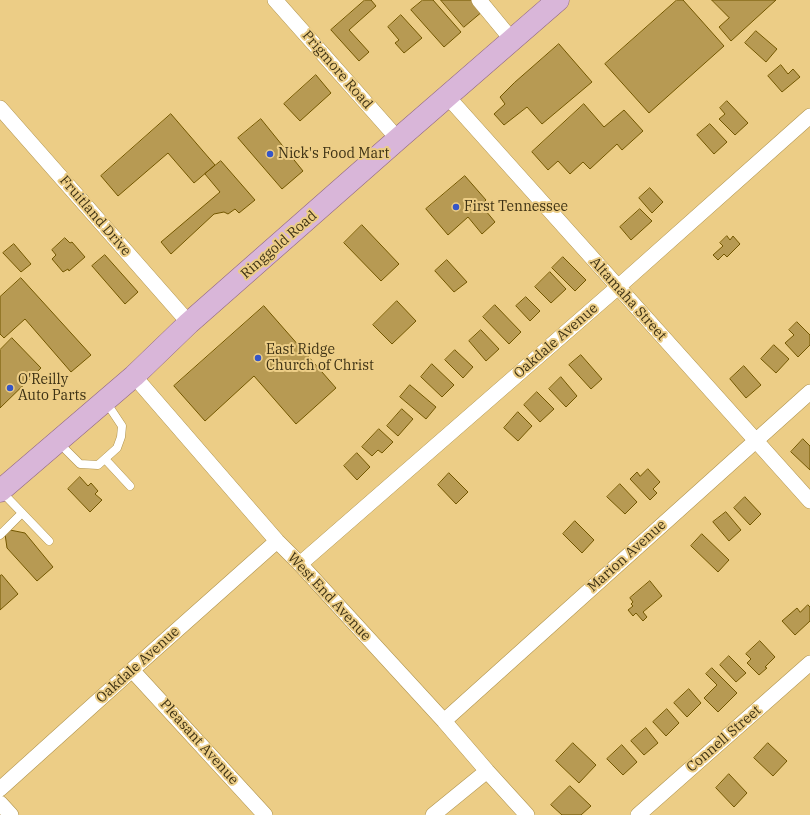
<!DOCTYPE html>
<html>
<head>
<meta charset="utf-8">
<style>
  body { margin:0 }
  canvas { display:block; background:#eccd86 }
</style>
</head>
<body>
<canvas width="810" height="815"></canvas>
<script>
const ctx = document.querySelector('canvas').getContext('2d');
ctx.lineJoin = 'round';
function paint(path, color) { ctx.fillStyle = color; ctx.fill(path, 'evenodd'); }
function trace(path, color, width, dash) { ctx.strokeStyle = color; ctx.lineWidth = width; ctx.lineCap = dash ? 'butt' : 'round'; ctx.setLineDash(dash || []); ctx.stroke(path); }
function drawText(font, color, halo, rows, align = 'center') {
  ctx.font = font + ' "IBM Plex Serif",serif'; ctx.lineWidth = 4; ctx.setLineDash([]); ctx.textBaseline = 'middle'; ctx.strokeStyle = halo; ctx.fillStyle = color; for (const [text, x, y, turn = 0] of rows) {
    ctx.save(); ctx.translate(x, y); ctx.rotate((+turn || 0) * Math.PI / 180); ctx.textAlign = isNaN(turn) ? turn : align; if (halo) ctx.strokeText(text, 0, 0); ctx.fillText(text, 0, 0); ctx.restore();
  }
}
const building = new Path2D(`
  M365,0H371L376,6L349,30L369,52L359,61L331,30Z
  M423,0H433L461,32L444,47L411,10Z
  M441,0H473L483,11L464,27Z
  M677,0H683L724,46L649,113L605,64Z
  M712,0H776L731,41L719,27L729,18Z
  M401,15L422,38L404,53L395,43L399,40L388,27Z
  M756,31L777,49L766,62L745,43Z
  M559,44L592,82L542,124L527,107L504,125L494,114L505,104L500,97L514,83Z
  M781,65L788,74L793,69L800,77L782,92L768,76Z
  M316,75L331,93L300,121L284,104Z
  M727,101L748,123L735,135L719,119L725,114L720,108Z
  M584,104L604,127L624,110L643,131L622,150L617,144L590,169L583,162L570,174L558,161L548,170L532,152Z
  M171,114L215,165L194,183L168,153L118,196L101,176Z
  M261,119L303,171L282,189L238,138Z
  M710,124L727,142L714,154L697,135Z
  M221,161L255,200L239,213L235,209L228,214L224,212L214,214L171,254L161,242L220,192L205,174Z
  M465,176L486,200L481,205L495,222L482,234L468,217L448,235L426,209Z
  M650,188L663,202L652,213L639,198Z
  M640,209L652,221L631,240L620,227Z
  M362,225L399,264L381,281L344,243Z
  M727,236L730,240L733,236L740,244L727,257L724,254L718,260L713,255L723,246L720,243Z
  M65,238L70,243L72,242L85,257L69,271L68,269L63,272L52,259L56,255L52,250Z
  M14,244L31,264L21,272L3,253Z
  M105,255L138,292L125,304L92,266Z
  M563,257L586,280L575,291L552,268Z
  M447,260L467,282L454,292L435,271Z
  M550,272L566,289L551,303L535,287Z
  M21,278L91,355L71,372L25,319L4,338L0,334V297Z
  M526,297L540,311L530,321L516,306Z
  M397,301L416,321L392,344L373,325Z
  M495,305L521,332L509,344L483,317Z
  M264,306L336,388L296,424L254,376L205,421L174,386Z
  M797,322L810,335V345L798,357L785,343L794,335L789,330Z
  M481,330L499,349L486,361L469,341Z
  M12,338L41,368L0,408V350Z
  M774,345L789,359L776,373L761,359Z
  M455,350L473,367L463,378L445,360Z
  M581,355L602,379L591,389L569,365Z
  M432,364L454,385L442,397L421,377Z
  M744,366L761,385L746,398L730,379Z
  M561,377L577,396L566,407L549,389Z
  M410,385L436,407L426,419L400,397Z
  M537,392L554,409L540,422L524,405Z
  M402,409L413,419L398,436L387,426Z
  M518,412L532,426L518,441L504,428Z
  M379,429L393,442L382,453L378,450L372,456L362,447Z
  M803,439L810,446V470L791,452Z
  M357,453L370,467L357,480L344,466Z
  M648,469L660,482L653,489L657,493L650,500L630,479L637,472L640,476Z
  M449,473L468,492L456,504L438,485Z
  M80,477L88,486L91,483L98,491L95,494L102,500L90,512L68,489Z
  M620,484L637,502L625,514L607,497Z
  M745,497L761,514L750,525L734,508Z
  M726,512L741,530L729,541L713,522Z
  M575,521L594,540L582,553L563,534Z
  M10,530L25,533L53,567L37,581L7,548L5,534Z
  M702,534L729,560L718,572L691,546Z
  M2,575L18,594L0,610V576Z
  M650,581L662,596L643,612L647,617L643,621L636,613L633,616L628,610L633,606L631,604L633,602L630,598Z
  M808,605L810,607V621L795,635L782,621L797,608L800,612Z
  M760,641L775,657L765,667L767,668L759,675L747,663L751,659L746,654Z
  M729,656L746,673L736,682L720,665Z
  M712,668L737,693L718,712L704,698L717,685L706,674Z
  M689,689L701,703L687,717L674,703Z
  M667,709L679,723L666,736L653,722Z
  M646,728L658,743L644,755L631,741Z
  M573,743L596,765L579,783L556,761Z
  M768,743L787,761L773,776L754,758Z
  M622,745L637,762L623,775L607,759Z
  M729,774L747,793L734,807L716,788Z
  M570,786L591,806L581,815H562L551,805Z`);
paint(building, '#b79a53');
trace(building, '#735700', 1);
const lane = new Path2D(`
  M58,442L80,464L98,465L117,448L121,437L122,426L106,402
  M105,459L130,486
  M1,491L49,541
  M0,535L22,513`);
const street = new Path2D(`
  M275,0L398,139
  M479,0L512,40
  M447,96L810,501
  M0,108L189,323
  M134,376L277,541L300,564L444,721L487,771L527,815
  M300,564L618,287L810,116
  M132,670L265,815
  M444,721L810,392
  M0,789L132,670L277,541
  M0,803L11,815
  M433,815L487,771
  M638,815L810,663`);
const primary = new Path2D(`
  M0,491L134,376L189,323L398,139L558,0`);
trace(lane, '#b1944d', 9);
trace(street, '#b1944d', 16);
trace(primary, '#926883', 23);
trace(lane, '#fff', 8);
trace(street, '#fff', 15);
trace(primary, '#d9b6d9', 22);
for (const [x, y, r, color] of [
  [270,154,4,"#3556c7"],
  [456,207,4,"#3556c7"],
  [258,358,4,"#3556c7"],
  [10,388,4,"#3556c7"]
]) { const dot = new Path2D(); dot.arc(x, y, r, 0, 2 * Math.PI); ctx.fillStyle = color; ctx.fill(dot); trace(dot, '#eccd86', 1.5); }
drawText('14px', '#3e3214', '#eccd86', [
  ["Prigmore Road",337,70,49],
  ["Fruitland Drive",95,216,49],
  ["Ringgold Road",279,245,-41],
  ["Altamaha Street",628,299,48],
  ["Oakdale Avenue",556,341,-41],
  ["Marion Avenue",627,556,-42],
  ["West End Avenue",329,597,47],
  ["Oakdale Avenue",138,665,-42],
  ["Connell Street",724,739,-41],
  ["Pleasant Avenue",199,742,48]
]);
drawText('14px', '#3e3214', '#eccd86', [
  ["Nick's Food Mart",278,154],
  ["First Tennessee",464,207],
  ["East Ridge",266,350],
  ["Church of Christ",266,366],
  ["O'Reilly",18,380],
  ["Auto Parts",18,396]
], 'left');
</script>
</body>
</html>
